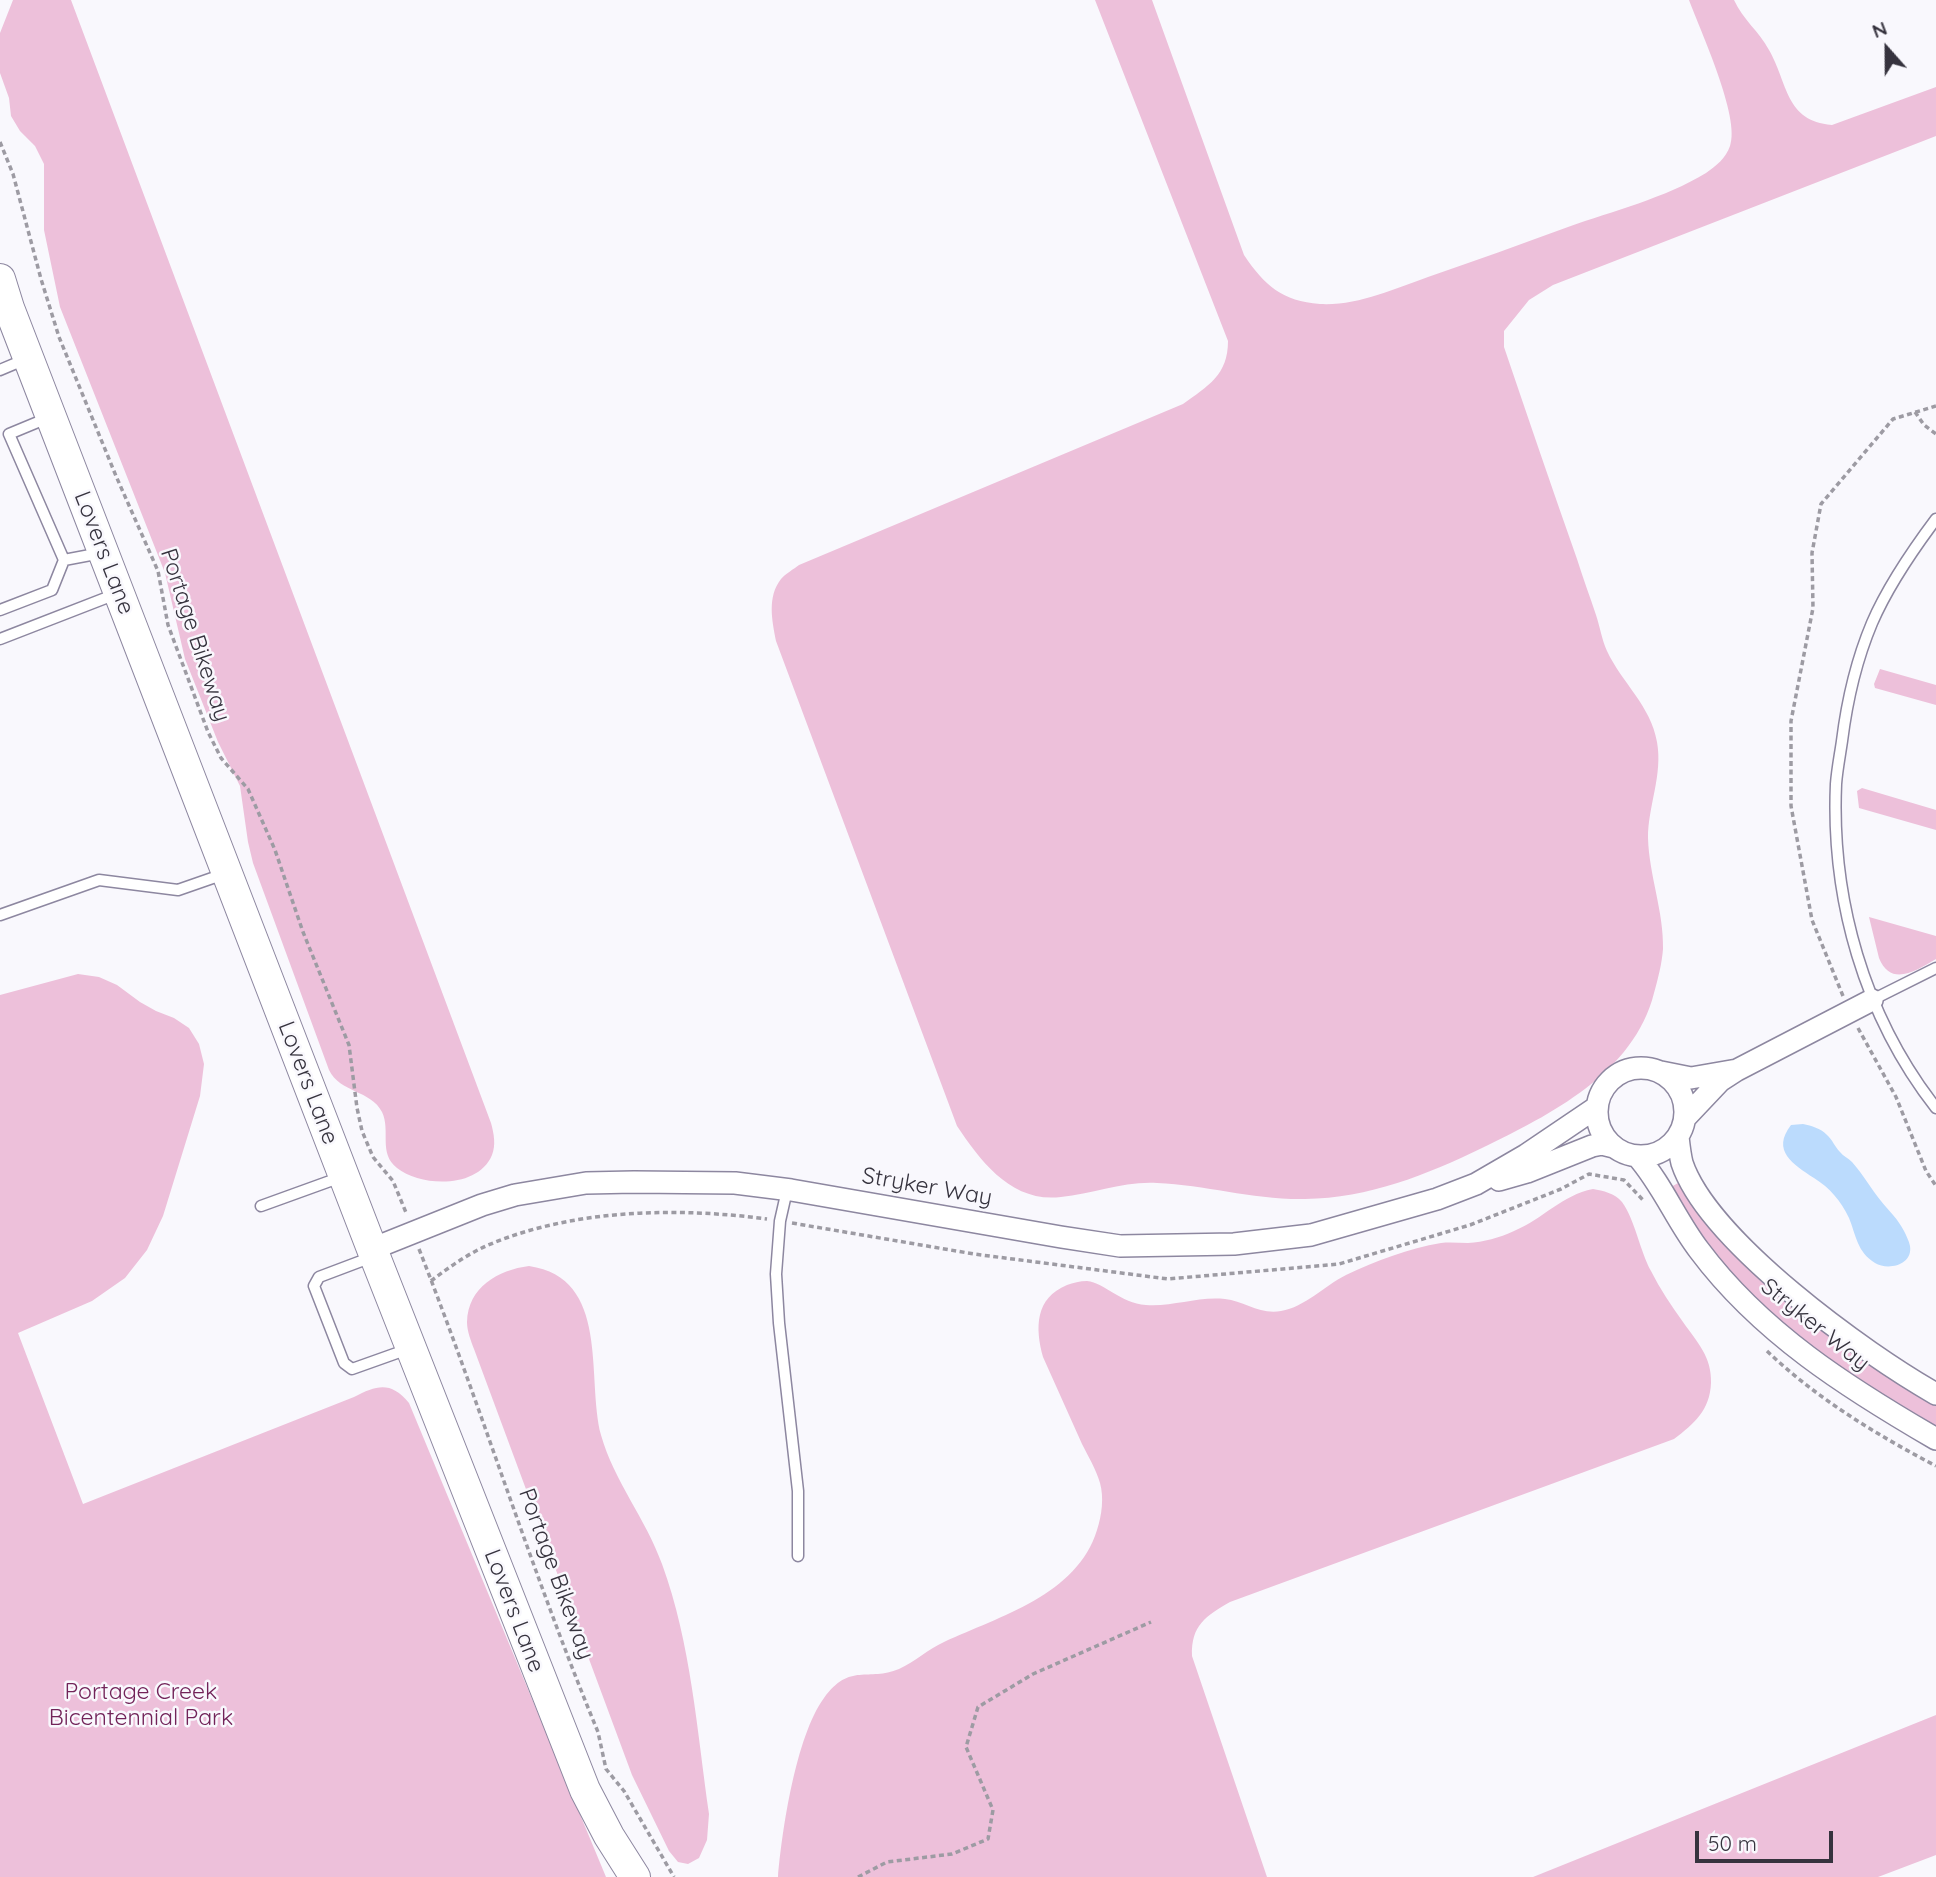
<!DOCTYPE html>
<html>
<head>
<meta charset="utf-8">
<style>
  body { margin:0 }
  #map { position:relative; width:1936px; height:1877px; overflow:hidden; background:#f9f8fd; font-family:Quicksand,sans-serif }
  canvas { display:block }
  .north { position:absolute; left:1852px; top:14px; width:70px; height:70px; -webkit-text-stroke:5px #f9f8fd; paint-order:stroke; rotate:339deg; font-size:19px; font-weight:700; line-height:28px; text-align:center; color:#36333e }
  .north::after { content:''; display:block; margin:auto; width:24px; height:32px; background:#36333e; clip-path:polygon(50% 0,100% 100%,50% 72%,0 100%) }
  .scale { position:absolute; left:1695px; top:1831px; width:138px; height:32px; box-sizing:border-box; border:4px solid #36333e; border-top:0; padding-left:9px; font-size:21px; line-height:24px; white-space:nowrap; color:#36333e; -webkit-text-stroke:5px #f9f8fd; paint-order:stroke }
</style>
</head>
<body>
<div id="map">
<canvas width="1936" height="1877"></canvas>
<div class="north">N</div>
<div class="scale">50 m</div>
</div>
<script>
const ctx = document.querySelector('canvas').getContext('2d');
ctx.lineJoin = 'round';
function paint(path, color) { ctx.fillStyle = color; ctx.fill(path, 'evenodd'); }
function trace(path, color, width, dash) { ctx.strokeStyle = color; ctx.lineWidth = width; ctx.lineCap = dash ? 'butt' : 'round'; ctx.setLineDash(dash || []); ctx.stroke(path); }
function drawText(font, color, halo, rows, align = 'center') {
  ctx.font = font + ' Quicksand,sans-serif'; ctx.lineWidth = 5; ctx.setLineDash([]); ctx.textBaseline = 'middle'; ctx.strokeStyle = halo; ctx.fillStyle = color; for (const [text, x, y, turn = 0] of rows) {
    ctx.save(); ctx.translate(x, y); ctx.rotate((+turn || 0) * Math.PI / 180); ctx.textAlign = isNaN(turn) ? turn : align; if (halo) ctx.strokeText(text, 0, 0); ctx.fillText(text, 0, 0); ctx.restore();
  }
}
paint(new Path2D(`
  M13,0H71L491,1123C494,1134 496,1145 492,1155C478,1189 421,1187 397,1168C378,1153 391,1131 382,1112C371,1090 340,1093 329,1070L253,863L248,842L240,786L218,742L185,659L165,573L60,307L44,230V164L35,146L20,131L11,116L9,98L0,73V33Z
  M1095,0H1152L1244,255C1265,286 1282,301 1320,304C1357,306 1394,289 1428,277C1475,261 1521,244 1568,227C1613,211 1665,198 1706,173C1716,166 1726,158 1730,146C1741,118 1700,30 1689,0H1734C1743,20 1759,31 1769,50C1788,83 1785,121 1832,125L1936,87V136L1553,285L1529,300L1504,331V347C1528,418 1552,488 1577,559C1583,578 1590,597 1596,615C1600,627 1602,640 1607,651C1622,683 1651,706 1657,742C1663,775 1648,806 1648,838C1649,875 1664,912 1663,949C1662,963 1658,979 1654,993C1634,1073 1550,1115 1482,1148C1426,1175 1369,1198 1305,1199C1254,1200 1206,1185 1157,1183C1124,1181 1093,1194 1061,1197C1012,1203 981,1162 957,1126L776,641C772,620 767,597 781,579C785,574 794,569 799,565L1183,404C1208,386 1228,375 1228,341Z
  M1880,669L1936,685V705L1875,688L1874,684Z
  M1862,788L1936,810V830L1859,808L1857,791Z
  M1869,917L1936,936V959C1917,970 1891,988 1879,958Z
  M78,974L99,977L117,985L140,1002L156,1011L174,1018L189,1028L199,1044L204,1064L200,1096L163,1216L147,1250L125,1278L92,1301L18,1333L83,1504L354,1397C377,1385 391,1381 409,1403L606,1877H0V995Z
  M1680,1182L1687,1195L1852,1351L1898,1384L1936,1406V1432L1922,1425L1789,1332L1718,1261L1669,1188Z
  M1593,1189C1603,1191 1615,1193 1622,1202C1635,1220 1640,1251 1651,1271C1660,1289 1671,1305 1683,1322C1697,1342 1712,1357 1711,1383C1710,1410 1694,1424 1674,1439L1230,1602C1206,1616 1191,1625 1192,1656L1267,1877H778C782,1830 796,1736 824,1698C850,1662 868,1682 899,1669C915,1662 928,1649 944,1642C1000,1616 1077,1595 1097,1530C1102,1515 1104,1497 1100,1483C1096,1469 1088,1456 1082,1444C1069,1415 1056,1386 1043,1357C1035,1328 1035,1298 1067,1285C1073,1283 1080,1281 1087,1281C1105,1283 1120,1303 1146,1305C1173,1307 1198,1296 1225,1299C1244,1301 1260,1315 1281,1311C1305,1307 1324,1286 1346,1275C1376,1261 1409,1248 1441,1243C1450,1242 1459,1243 1468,1243C1484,1242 1499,1238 1514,1231C1543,1219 1562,1195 1593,1189Z
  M529,1266C611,1278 586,1377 601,1435C614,1481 646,1519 662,1564C691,1643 697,1731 709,1814L707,1840L699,1858L688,1864L678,1862L669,1851L632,1775L474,1349C471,1341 467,1331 467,1322C468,1287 498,1270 529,1266Z
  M1936,1715V1855L1878,1877H1533Z`), '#edc0da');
paint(new Path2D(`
  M1803,1124C1812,1126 1820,1128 1827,1135C1832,1139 1835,1147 1840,1152C1843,1156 1848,1158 1852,1162C1863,1174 1871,1189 1881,1201C1889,1211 1898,1219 1904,1231C1906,1235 1909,1241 1910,1246C1913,1265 1888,1271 1875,1263C1857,1252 1856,1235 1849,1218C1841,1201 1830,1188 1814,1178C1793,1164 1771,1151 1791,1125Z`), '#bbdbfd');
const lane = new Path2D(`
  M0,370L26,359
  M50,417L9,434L64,560L101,553
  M1936,519C1912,551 1888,586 1872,623C1856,661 1847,701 1842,741C1840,755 1837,770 1836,784C1831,899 1864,1016 1936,1108
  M0,610L52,590L64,560
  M0,639L116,594
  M0,915L99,880L178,890L224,874
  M1872,1000L1936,968
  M787,1190L780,1221L776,1274L779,1323L798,1491V1556
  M261,1206L344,1176
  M372,1257L319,1277L314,1286L344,1363L352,1369L411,1348`);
const street = new Path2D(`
  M1597 1112a44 44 0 1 1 88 0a44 44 0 1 1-88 0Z
  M1737,1070L1872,1000
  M1661,1072L1691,1078L1737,1070L1720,1081L1685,1118
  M1678,1137C1679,1146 1680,1155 1682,1163C1708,1241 1865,1354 1936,1394
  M1637,1156C1662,1184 1676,1220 1699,1250C1761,1333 1848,1388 1936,1439
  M1499,1180L1527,1172L1592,1146L1602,1144L1614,1147
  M372,1249L482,1205L515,1195L586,1183L634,1182L735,1183L791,1190L1061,1237L1120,1246L1234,1244L1311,1235L1437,1199L1476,1184L1526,1155L1597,1107`);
const secondary = new Path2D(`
  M0,279L9,308L372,1249L585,1790L609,1836L635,1877`);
trace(lane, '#8d87a0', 13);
trace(street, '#8d87a0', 24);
trace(secondary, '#8d87a0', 32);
trace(new Path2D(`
  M0,142L13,174L41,279L59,337L116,476L158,571L168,625L208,732L221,758L248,789L275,850L303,932L349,1045L357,1108L362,1131L373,1157L393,1181L407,1215
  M1915,412L1924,425L1936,434
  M1843,996L1812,920L1791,806V721L1813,608L1812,553L1821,504L1893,419L1936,406
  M1858,1028L1896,1097L1926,1171L1936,1186
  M792,1223L974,1254L1168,1279L1339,1264L1470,1225L1561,1189L1589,1174L1624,1180L1643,1200
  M419,1249C482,1409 532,1573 598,1732L606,1769L624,1791L674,1877
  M431,1281C448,1268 466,1255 486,1246C571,1209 676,1207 767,1219
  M1767,1351C1816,1398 1877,1435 1936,1466
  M858,1877L887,1862L952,1854L988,1839L993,1810L966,1747L978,1707L1033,1674L1151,1622`), '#9d9ba3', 3.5, [5, 3.5]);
trace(lane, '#fff', 10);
trace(street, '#fff', 21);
trace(secondary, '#fff', 30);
drawText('23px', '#36333e', '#f9f8fd', [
  ["Lovers Lane",104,553,69],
  ["Portage Bikeway",195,635,72],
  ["Lovers Lane",308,1083,69],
  ["Stryker Way",927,1187,10],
  ["Stryker Way",1815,1325,39],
  ["Portage Bikeway",556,1574,70],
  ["Lovers Lane",514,1611,69]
]);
drawText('23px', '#722359', '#f9f8fd', [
  ["Portage Creek",141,1692],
  ["Bicentennial Park",141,1718]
]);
</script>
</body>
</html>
